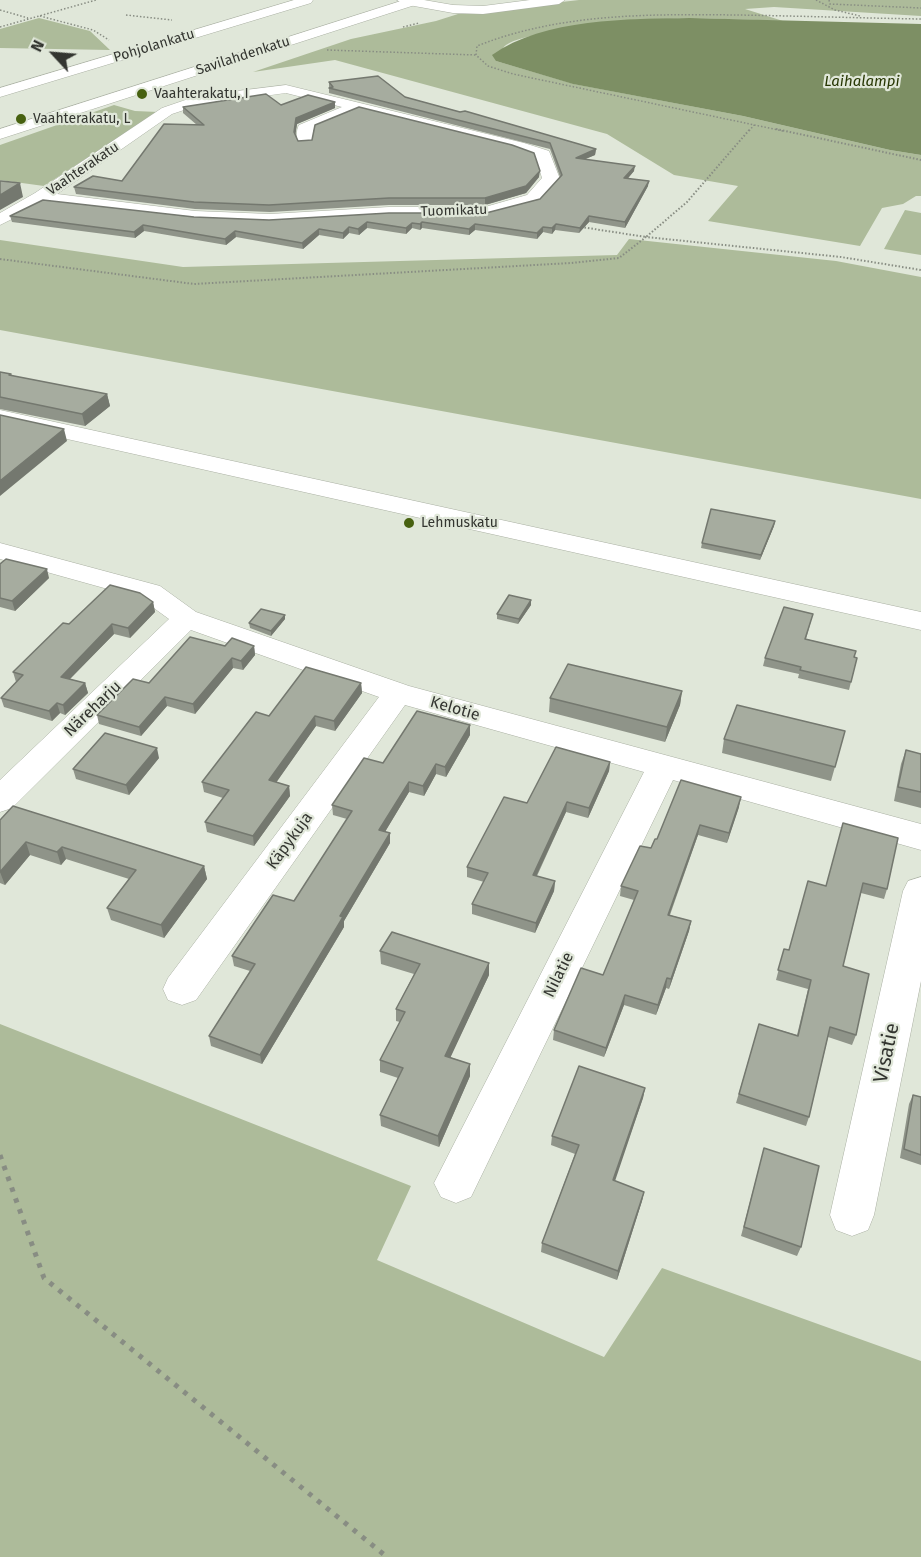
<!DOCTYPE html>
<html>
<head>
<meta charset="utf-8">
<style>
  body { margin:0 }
  #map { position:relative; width:921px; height:1557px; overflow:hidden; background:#e0e7d9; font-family:"Fira Sans",sans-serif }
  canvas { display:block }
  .north { position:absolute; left:24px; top:24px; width:60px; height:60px; -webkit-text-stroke:4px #e0e7d9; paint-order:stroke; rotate:296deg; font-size:16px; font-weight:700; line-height:24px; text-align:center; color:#333530 }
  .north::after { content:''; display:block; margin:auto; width:21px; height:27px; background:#333530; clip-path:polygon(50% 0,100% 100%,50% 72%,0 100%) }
</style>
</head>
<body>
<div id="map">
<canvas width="921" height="1557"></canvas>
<div class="north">N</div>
</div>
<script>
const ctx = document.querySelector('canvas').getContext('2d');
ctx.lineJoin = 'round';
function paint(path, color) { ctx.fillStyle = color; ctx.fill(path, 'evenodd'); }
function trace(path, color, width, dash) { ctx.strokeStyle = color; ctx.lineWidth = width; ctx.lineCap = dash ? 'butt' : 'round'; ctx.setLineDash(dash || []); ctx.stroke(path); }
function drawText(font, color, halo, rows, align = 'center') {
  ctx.font = font + ' "Fira Sans",sans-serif'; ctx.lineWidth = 4.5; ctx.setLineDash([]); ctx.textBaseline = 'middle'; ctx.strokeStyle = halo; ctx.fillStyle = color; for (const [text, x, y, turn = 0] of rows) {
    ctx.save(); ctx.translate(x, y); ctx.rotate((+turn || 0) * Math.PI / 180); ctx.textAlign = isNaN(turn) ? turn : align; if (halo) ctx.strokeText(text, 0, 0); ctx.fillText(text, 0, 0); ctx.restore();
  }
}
paint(new Path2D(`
  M579,0H921V16L774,7L745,9L783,21C701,18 621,13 541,34C532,36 514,39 506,45C502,48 499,56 496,61L574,84L743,116L890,150L921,155V196H916L903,204L882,208L860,246L708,221L738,186L674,175L607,134L335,60L253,72L351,39L436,21L458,14Z
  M39,18L90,31L110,50L0,48V29Z
  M114,105L135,111L158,112L44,186L0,180V145Z
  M905,210L921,213V255L884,249Z
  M629,239L836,261L921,277V499L0,330V240L183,267L617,255Z
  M0,1024L411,1186L377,1260L604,1357L662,1268L921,1361V1557H0Z`), '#adbb9a');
paint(new Path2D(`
  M690,18L921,24V155L890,150L743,116L573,84L496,61L492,55C544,18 629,19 690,18Z`), '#7d8f64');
const minor = new Path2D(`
  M294,0H313L311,3L0,97V88Z
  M397,0H424L453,5L483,6L530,0H565L559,4L483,14L453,13L403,4Z
  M286,85L524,143L549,151L560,179L539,203L486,217H389L270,224L195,221L44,203L0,225V213L35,193L162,108L197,96ZM286,93L342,107L299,125C296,130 296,140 299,145H311L313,142V130L359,111L512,149L536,158L542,178L527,195L485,207H389L270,214L195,211L57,194L172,114L199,105Z
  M0,410L921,612V630L0,424Z
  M0,543L160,586L196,612L409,686L921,824V850L673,780L471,1197L456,1203L441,1197L434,1183L644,772L405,705L196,1000L182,1005L168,1000L163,989L168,978L379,697L191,630L12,808L0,812V780L169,619L140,598L0,559Z
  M921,877V981L874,1215L868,1230L852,1236L836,1230L830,1215L903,891L908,881Z`);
const major = new Path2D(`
  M404,0H423L421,3L0,139V129Z`);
trace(minor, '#aab0a3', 1);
trace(major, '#aab0a3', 1);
trace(new Path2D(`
  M816,0L835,10L860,16
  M829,0L830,4L921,8
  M0,10L28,18
  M126,15L172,20
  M40,16L93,30L109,40
  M0,27L96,0
  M403,27L419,23
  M327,50L476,55
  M749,131L754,125
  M783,131L513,74L488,66L476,55L477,46C560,13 650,14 738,15C799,16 860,18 921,19`), '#888d83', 1.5, [1.5, 2]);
trace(new Path2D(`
  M776,129L921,160
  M581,227L646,237L687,202L750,129
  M0,259L194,284L571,263L619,258L646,237L841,257L921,270`), '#888d83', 2, [1.5, 2]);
trace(new Path2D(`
  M0,1155L44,1278L387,1557`), '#888d83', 5, [4.5, 7]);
paint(minor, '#fff');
paint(major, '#fff');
paint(new Path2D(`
  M329,82L405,97L596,149L595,155L585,159L634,171L628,178L648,186L625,228L589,222L579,233L555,230L552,234L543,232L537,239L475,230L469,235L422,228L420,230L412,228L406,234L367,228L359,235L349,233L343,239L319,235L303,249L236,237L226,245L144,231L135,238L12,222L10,216L194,217L269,220L486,213L540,199L560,177L550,149L329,93Z
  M281,105L335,108L297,124L295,134L298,141L539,177L526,193L485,205H389L270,212L195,209L76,194L74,187L122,181L197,125L183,113V107Z
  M0,372L11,374V376L107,394L110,406L85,426L0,409Z
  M775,521L774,526L760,560L701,548L702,543Z
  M0,564L49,578L15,611L0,607Z
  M531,600V605L518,624L497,619V614Z
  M153,602L155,612L130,638L114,634L70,679L85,683L88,693L65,715L60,713L52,721L4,707L1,698L16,682L13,672L69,624Z
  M285,619L271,636L250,628L249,623Z
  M811,621L806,639L856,651L854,657L857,658L849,690L798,678L799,674L763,666L765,658Z
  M225,646H254L255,655L243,670L233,668L195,714L167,706L141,736L99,724L97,715Z
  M361,683L362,693L335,731L316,726L276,782L289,786L290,796L254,846L207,832L205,822L223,798L204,792L202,782L269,716Z
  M682,691L680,705L665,742L549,712L550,698Z
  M845,731L831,781L722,753L724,739Z
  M470,735L446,777L436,774L424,796L409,792L385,832L390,833V843L344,921V927L262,1064L211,1046L209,1036L250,971L234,966L232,956L294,901L347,819L333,815L332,805L383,763Z
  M906,750L921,754V808L894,801L901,764Z
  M159,758L129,795L76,779L73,769Z
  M610,762L609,771L588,818L566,812L537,876L555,881L554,891L535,933L472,914V904L484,882L467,877V867L527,803Z
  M739,807L727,843L698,835L670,915L691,921L689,931L669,989L666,988L656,1015L624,1005L604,1057L553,1040L554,1030L603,975L634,900L620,896L621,886L657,839Z
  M0,820L204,866L207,879L164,938L111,920L107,908L129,879L66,859L61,865L30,855L5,885L0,883Z
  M843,823L887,889L884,899L861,893L843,966L856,1035L852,1045L828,1037L809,1117L806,1126L736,1103L759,1024L797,1035L808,989L776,980L784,949L789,950L826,886Z
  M380,951L489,963V975L450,1057L470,1064V1076L439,1147L381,1126L380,1115L398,1078L380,1072V1060L400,1022L396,1021V1009L414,974L381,964Z
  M645,1088L643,1098L614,1181L644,1192L642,1201L617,1280L541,1252L542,1243L575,1154L551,1145L552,1136Z
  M913,1095L921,1097V1165L900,1158L909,1104Z
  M764,1148L801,1247L797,1256L741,1236Z`), '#8f9489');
paint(new Path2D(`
  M335,102V108L297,124L295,138L294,132L296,118Z
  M596,149L595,155L576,163V158Z
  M635,166L634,171L624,183V178Z
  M540,171L539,177L526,193L485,205V198Z
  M649,181L648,186L625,228V222Z
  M20,183L23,197L0,210V195Z
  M589,216V222L579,233L580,228Z
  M367,222V228L359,235L358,229Z
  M422,222V228L420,230V224Z
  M412,223V228L406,234V228Z
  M475,224V230L469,235V229Z
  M556,224L555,230L552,234V228Z
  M143,225L144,231L135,238L134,232Z
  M349,227V233L343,239V233Z
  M543,227V232L537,239V233Z
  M319,229V235L303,249L302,243Z
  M235,231L236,237L226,245L225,239Z
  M107,394L110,406L85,426L82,414Z
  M64,429L67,441L0,496V481Z
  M775,521L774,526L760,560L761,555Z
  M47,569L49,578L15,611L12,601Z
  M531,600V605L518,624L519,619Z
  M153,602L155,612L130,638L128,628Z
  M285,615V619L271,636V631Z
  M112,624L114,634L63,686L61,677Z
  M254,646L255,655L243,670L241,661Z
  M232,658L233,668L195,714L193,704Z
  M85,683L88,693L65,715L63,705Z
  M361,683L362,693L335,731L334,721Z
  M682,691L680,705L665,742L667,727Z
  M165,697L167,706L141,736L139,727Z
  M57,703L60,713L52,721L49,711Z
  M315,716L316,726L271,790L269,780Z
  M470,725V735L446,777L445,767Z
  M157,748L159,758L129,795L126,785Z
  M610,762L609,771L588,818L589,808Z
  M436,764V774L424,796L423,786Z
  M409,782V792L380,840L379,830Z
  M289,786L290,796L254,846L253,836Z
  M741,797L739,807L727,843L729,833Z
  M567,802L566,812L532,885L533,875Z
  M700,825L698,835L666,924L668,915Z
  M390,833V843L344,921V927L262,1064L260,1055L340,916Z
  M26,842L30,855L5,885L0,872Z
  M62,847L66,859L61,865L57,852Z
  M204,866L207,879L164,938L161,925Z
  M555,881L554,891L535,933L536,923Z
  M691,921L689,931L669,989L671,979Z
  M489,963V975L446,1067L445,1056Z
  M667,978L666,988L656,1015L658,1005Z
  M625,995L624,1005L604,1057L606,1048Z
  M470,1064V1076L439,1147L438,1136Z
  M645,1088L643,1098L612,1190L613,1180Z
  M644,1192L642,1201L617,1280L618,1271Z`), '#74786f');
const building = new Path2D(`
  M378,76L405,97L460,112L465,111L596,149L576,158L635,166L624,178L649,181L625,222L589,216L580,228L556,224L552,228L543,227L537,233L475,224L469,229L422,222L420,224L412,223L406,228L367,222L358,229L349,227L343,233L319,229L302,243L235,231L225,239L143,225L134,232L10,216L43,200L194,217L269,220L389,213H486L540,199L562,175L550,143L329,88L333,87L329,82Z
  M266,94L281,105L308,95L335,102L296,118L294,132L298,141L312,140L315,125L359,107L512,145L534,153L540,171L526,186L485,198H389L269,205L194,202L74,187L93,176L122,181L164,124L204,125L183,107Z
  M0,181H1L20,183L0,195Z
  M0,372L11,374L9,375L107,394L82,414L0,397Z
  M0,415L64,429L0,481Z
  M711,509L775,521L761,555L702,543Z
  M6,559L47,569L12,601L0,598V564Z
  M110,585L140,593L153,602L128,628L112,624L61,677L85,683L63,705L57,703L49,711L1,698L23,675L13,672L63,623L69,624Z
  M509,595L531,600L519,619L497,614Z
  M784,607L813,614L805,639L856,651L854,657L857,658L851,682L800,670L801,667L765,658Z
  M261,609L285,615L271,631L249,623Z
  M190,637L225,646L232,638L254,646L241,661L232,658L193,704L165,697L139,727L97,715L133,679L149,683Z
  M568,664L682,691L667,727L550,698Z
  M306,667L361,683L334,721L315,716L269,780L289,786L253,836L205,822L229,790L202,782L256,712L269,716Z
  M737,705L845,731L835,767L724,739Z
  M417,711L470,725L445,767L436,764L423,786L409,782L379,830L390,833L340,916L343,917L260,1055L209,1036L255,964L232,956L273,895L294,901L352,811L332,805L364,758L383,763Z
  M105,733L157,748L126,785L73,769Z
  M556,747L610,762L589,808L567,802L533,875L555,881L536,923L472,904L488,873L467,867L504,797L527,803Z
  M906,750L921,754V792L898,787Z
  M681,780L741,797L729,833L700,825L668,915L691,921L671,979L667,978L658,1005L625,995L606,1048L554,1030L581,968L603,975L638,891L621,886L640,846L651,848L655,839H657Z
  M13,806L204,866L161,925L107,908L136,870L62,847L57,852L26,842L0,872V820Z
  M843,823L898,838L887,889L863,883L843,966L869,974L856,1035L830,1027L809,1117L739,1094L759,1024L798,1036L811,980L778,970L784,949L789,950L808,881L826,886Z
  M392,932L489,963L445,1056L470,1064L438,1136L380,1115L403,1068L380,1060L405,1012L396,1009L420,964L380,951Z
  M579,1066L645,1088L613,1180L644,1192L618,1271L542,1243L579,1145L552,1136Z
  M913,1095L921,1097V1155L904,1149Z
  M764,1148L819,1166L801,1247L744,1227Z`);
paint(building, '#a6ac9f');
trace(building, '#74786f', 1.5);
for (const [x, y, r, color] of [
  [142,94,6,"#476110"],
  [21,119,6,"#476110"],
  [409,523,6,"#476110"]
]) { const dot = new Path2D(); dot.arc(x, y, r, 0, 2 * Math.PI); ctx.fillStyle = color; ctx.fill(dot); trace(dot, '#e0e7d9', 2); }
drawText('14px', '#333530', '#e0e7d9', [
  ["Pohjolankatu",154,46,-17],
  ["Savilahdenkatu",243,56,-18],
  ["Vaahterakatu",83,169,-34],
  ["Tuomikatu",454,211,-2]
]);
drawText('14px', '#333530', '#e0e7d9', [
  ["Vaahterakatu, I",154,94],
  ["Vaahterakatu, L",33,119],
  ["Lehmuskatu",421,523]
], 'left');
drawText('italic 15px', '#273703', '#e0e7d9', [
  ["Laihalampi",862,82]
]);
drawText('16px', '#333530', '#e0e7d9', [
  ["Näreharju",93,709,-44],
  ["Kelotie",455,709,16],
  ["Käpykuja",290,841,-54],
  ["Nilatie",559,975,-64]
]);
drawText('20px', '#333530', '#e0e7d9', [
  ["Visatie",887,1053,-78]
]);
</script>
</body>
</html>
